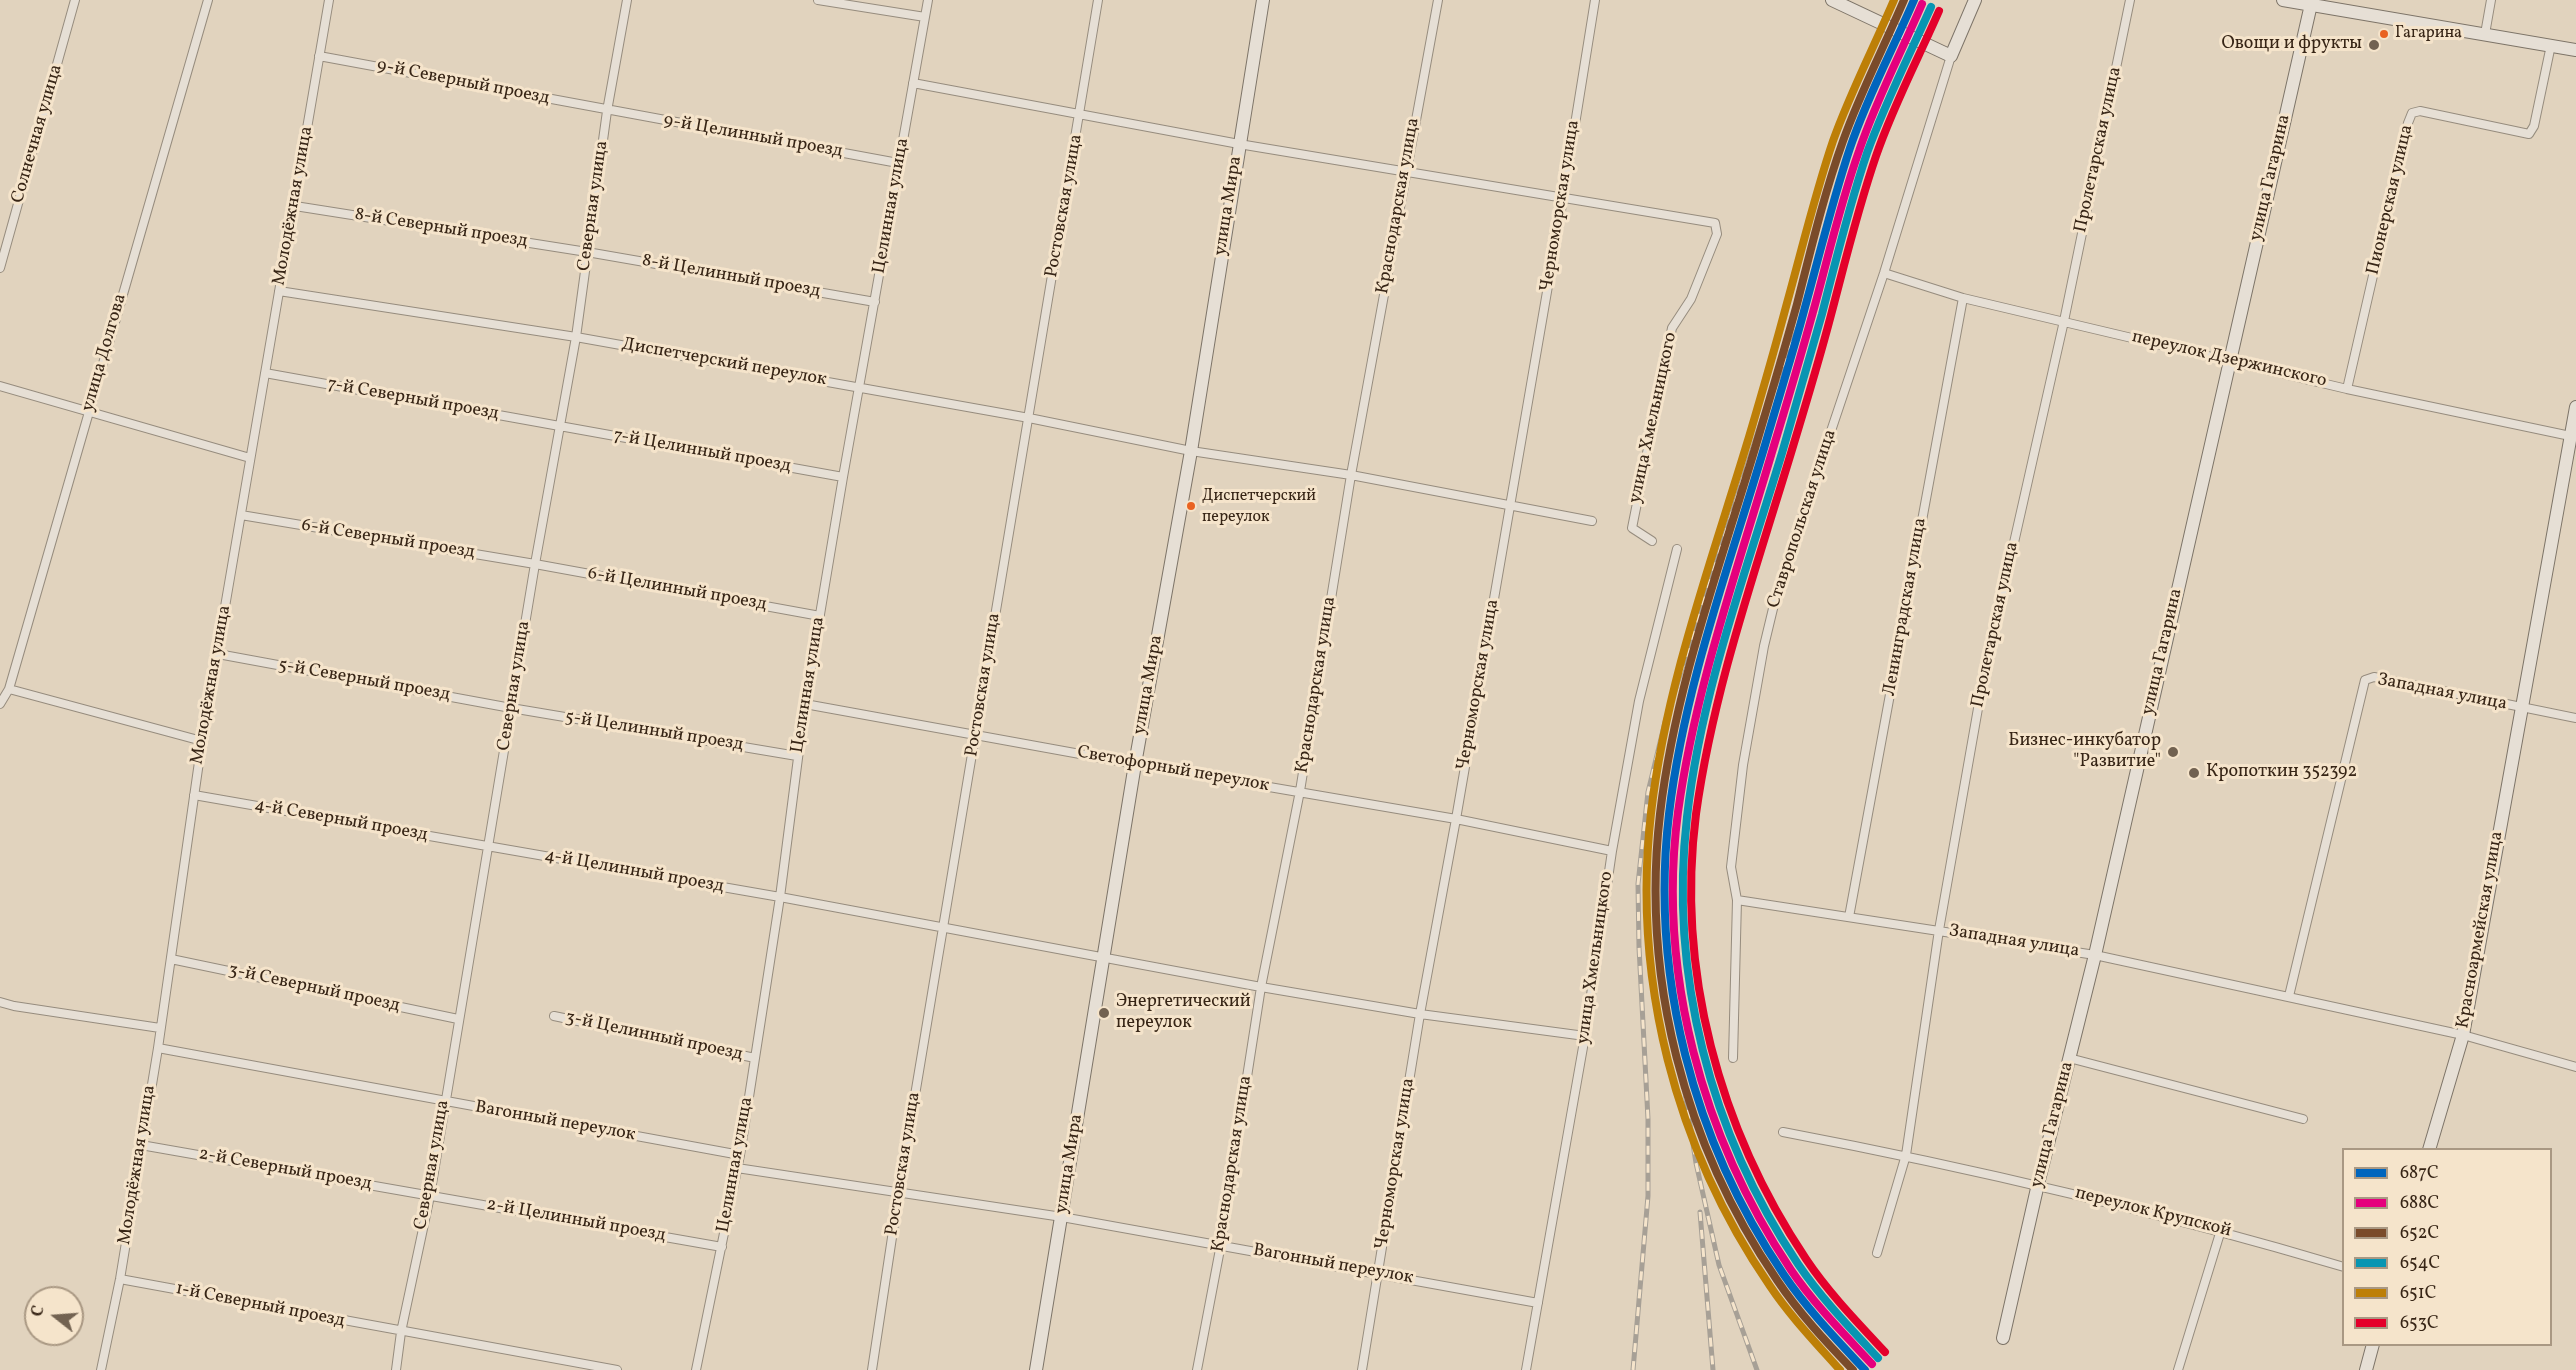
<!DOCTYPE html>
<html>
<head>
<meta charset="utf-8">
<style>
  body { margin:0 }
  #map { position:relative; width:2576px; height:1370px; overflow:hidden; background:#e1d3be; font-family:Vollkorn,serif }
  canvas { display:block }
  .legend { position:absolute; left:2342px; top:1148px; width:210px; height:198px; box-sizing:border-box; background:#f5e4cb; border:2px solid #a99883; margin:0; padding:8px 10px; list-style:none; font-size:18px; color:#372516 }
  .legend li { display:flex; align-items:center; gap:12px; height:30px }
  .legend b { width:30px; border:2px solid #a99883 }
  .north { position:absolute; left:24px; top:1286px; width:60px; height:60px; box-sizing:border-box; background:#f5e4cb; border:2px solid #a99883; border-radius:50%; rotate:287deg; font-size:16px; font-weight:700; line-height:24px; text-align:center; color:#372516 }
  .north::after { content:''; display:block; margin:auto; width:21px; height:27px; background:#726251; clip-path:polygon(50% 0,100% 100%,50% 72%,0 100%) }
</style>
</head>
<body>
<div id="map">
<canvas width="2576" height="1370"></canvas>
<ul class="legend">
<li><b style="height:8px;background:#0065bd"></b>687С</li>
<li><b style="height:8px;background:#e5007d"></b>688С</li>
<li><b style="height:8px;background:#7a4b2a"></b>652С</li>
<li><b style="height:8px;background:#0895b2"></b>654С</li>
<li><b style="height:8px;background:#bd7f07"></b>651С</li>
<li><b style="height:8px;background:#e4002b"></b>653С</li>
</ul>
<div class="north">С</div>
</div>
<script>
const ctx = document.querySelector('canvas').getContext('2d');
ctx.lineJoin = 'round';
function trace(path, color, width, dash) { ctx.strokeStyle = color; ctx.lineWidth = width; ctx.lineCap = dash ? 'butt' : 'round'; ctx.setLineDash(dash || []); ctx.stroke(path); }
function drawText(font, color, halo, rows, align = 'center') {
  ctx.font = font + ' Vollkorn,serif'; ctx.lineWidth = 6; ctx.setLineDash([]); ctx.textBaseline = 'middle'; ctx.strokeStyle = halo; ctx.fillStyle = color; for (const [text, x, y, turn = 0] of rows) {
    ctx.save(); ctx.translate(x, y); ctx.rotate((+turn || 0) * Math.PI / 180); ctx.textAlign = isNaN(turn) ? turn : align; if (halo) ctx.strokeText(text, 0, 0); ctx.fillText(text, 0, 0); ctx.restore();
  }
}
const street = new Path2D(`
  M818,0L925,17
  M2485,34L2491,0
  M319,56L898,163
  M913,83L1239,144L1715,223L1717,234L1691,299L1672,328L1632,528L1652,541
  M295,206L587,252L875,302
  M0,268L75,0
  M1884,273L1963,298L2347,389L2575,437
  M279,291L576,337L1029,418L1191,451L1351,475L1592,521
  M265,373L843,477
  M0,386L250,458
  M2347,389L2408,123L2412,113L2420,111L2529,134L2534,126L2551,45
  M241,515L535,564L820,616
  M218,654L511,708L797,756
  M9,689L202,741
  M0,704L9,689L208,0
  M805,704L1135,764L1456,819L1612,851
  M194,795L780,897L1261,987L1420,1014L1585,1036
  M1737,900L2095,955L2463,1035L2576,1067
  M1849,917L1963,298
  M171,959L458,1019
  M2289,996L2365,680L2374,677L2576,718
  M0,1002L14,1006L160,1028
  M554,1016L755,1058
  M158,1048L740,1155
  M1733,1058L1737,900L1731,867L1743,765L1764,646L1777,592L1884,273L1951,56
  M2069,1058L2303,1119
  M1783,1132C1973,1168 2159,1212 2344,1267
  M141,1145L722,1247
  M737,1168L1062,1217L1538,1303
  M1877,1253L1906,1155L1939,930L1983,680L2064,321L2130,0
  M120,1279L617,1370
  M101,1370L120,1279L158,1048L202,741L329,0
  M396,1370L401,1332L430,1196L535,564L576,337L607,111L627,0
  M696,1370L740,1155L780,897L805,704L843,477L928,0
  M872,1370L899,1191L1098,0
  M1197,1370L1221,1244L1261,987L1300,791L1351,475L1438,0
  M1362,1370L1420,1014L1456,819L1563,199L1595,0
  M1526,1370L1585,1036L1612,851L1639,701L1677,549
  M2178,1370L2221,1230`);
const secondary = new Path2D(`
  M1832,0L1951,56L1975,0
  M2283,0L2576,50
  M2429,1150L2463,1035L2576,407
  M2003,1338L2038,1184L2095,955L2312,0
  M1036,1370L1135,764L1191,451L1263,0
  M2366,1370L2373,1344`);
trace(street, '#968c7e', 10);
trace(secondary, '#7d7468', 14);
trace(street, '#e6dfd5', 8);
trace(secondary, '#e6dfd5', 12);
const rail = new Path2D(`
  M1685,1092L1696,1163L1719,1265L1757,1370
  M1700,1212L1713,1370
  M1633,1370L1648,1196V1119L1639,947L1638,884L1648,792L1665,722L1762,419L1803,315`);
trace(rail, '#a7a096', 5);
trace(rail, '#f5e4cb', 3, [9]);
trace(new Path2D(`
  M1865,1370C1837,1340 1807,1309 1784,1275C1693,1141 1650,976 1669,814C1684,688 1729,566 1765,445C1778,400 1792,356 1804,311C1819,257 1832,202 1850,148C1867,97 1893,49 1914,0`), '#0065bd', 8);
trace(new Path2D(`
  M1872,1364C1844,1334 1814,1304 1791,1270C1702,1137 1657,972 1678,812C1695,689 1737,571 1772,452C1786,406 1800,359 1813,312C1828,258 1840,204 1859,151C1876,100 1901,53 1922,4`), '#e5007d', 8);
trace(new Path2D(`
  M1853,1370C1826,1342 1799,1313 1777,1280C1684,1144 1641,977 1660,814C1675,687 1720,566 1756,445C1770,398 1784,351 1797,304C1811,249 1824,194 1843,141C1860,93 1884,47 1904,0`), '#7a4b2a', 8);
trace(new Path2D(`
  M1878,1358C1850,1328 1821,1298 1798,1264C1710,1133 1669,974 1687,817C1701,692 1746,572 1782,453C1795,407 1809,360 1822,314C1836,260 1849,206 1867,153C1885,103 1909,56 1931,7`), '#0895b2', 8);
trace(new Path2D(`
  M1840,1370C1816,1343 1790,1316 1770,1286C1675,1148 1632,979 1651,813C1666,684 1712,560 1749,437C1762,393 1775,348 1787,303C1802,249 1815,194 1833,141C1850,93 1874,47 1894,0`), '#bd7f07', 8);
trace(new Path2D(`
  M1885,1352C1857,1322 1828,1292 1806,1259C1719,1129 1676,970 1696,814C1713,691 1755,572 1791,453C1805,407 1819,361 1831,315C1845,262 1858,208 1876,156C1893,106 1918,59 1939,11`), '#e4002b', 8);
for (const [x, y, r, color] of [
  [2384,34,5,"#e96221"],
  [2374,45,6,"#726251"],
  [1191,506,5,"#e96221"],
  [2173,752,6,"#726251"],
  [2194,773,6,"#726251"],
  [1104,1013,6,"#726251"]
]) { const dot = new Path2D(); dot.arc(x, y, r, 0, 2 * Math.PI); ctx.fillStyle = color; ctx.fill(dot); trace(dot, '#f5e4cb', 2); }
drawText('16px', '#372516', '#f5e4cb', [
  ["Гагарина",2395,34],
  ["Диспетчерский",1202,497],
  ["переулок",1202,518]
], 'left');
drawText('18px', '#372516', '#f5e4cb', [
  ["Овощи и фрукты",2362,45],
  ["Бизнес-инкубатор",2161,742],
  ["\"Развитие\"",2161,763],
  ["Кропоткин 352392",2206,773,"left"],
  ["Энергетический",1116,1003,"left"],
  ["переулок",1116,1024,"left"]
], 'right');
drawText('18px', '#372516', '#f5e4cb', [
  ["9-й Северный проезд",463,83,11],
  ["Солнечная улица",38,134,-74],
  ["9-й Целинный проезд",753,137,10],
  ["Пролетарская улица",2099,150,-78],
  ["улица Гагарина",2271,178,-77],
  ["Пионерская улица",2391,200,-77],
  ["Молодёжная улица",294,206,-80],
  ["Северная улица",594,206,-82],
  ["Целинная улица",892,206,-80],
  ["Ростовская улица",1065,206,-80],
  ["улица Мира",1229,206,-81],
  ["Краснодарская улица",1399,206,-80],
  ["Черноморская улица",1561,206,-81],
  ["8-й Северный проезд",441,229,9],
  ["8-й Целинный проезд",731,277,10],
  ["улица Долгова",105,353,-74],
  ["переулок Дзержинского",2229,360,13],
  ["Диспетчерский переулок",724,363,10],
  ["7-й Северный проезд",413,400,10],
  ["улица Хмельницкого",1654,418,-78],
  ["7-й Целинный проезд",702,452,10],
  ["Ставропольская улица",1803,519,-72],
  ["6-й Северный проезд",388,540,9],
  ["6-й Целинный проезд",677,590,10],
  ["Ленинградская улица",1906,607,-80],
  ["Пролетарская улица",1996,625,-78],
  ["улица Гагарина",2163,652,-77],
  ["5-й Северный проезд",364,681,10],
  ["Молодёжная улица",212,685,-80],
  ["Целинная улица",809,685,-81],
  ["Ростовская улица",984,685,-81],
  ["улица Мира",1149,685,-80],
  ["Краснодарская улица",1317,685,-81],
  ["Черноморская улица",1479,685,-80],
  ["Северная улица",515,686,-81],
  ["Западная улица",2442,693,11],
  ["5-й Целинный проезд",654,732,9],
  ["Светофорный переулок",1173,770,10],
  ["4-й Северный проезд",341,821,10],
  ["4-й Целинный проезд",634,872,10],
  ["Красноармейская улица",2481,930,-80],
  ["Западная улица",2014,942,9],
  ["улица Хмельницкого",1596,958,-82],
  ["3-й Северный проезд",314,989,12],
  ["3-й Целинный проезд",654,1037,12],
  ["Вагонный переулок",555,1122,10],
  ["улица Гагарина",2053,1125,-76],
  ["Ростовская улица",904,1164,-81],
  ["улица Мира",1070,1164,-81],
  ["Краснодарская улица",1233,1164,-81],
  ["Черноморская улица",1396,1164,-81],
  ["Молодёжная улица",138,1165,-81],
  ["Северная улица",433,1165,-80],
  ["Целинная улица",736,1165,-80],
  ["2-й Северный проезд",285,1170,10],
  ["переулок Крупской",2153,1213,14],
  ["2-й Целинный проезд",576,1221,10],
  ["Вагонный переулок",1333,1265,10],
  ["1-й Северный проезд",260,1306,11]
]);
</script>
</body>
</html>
